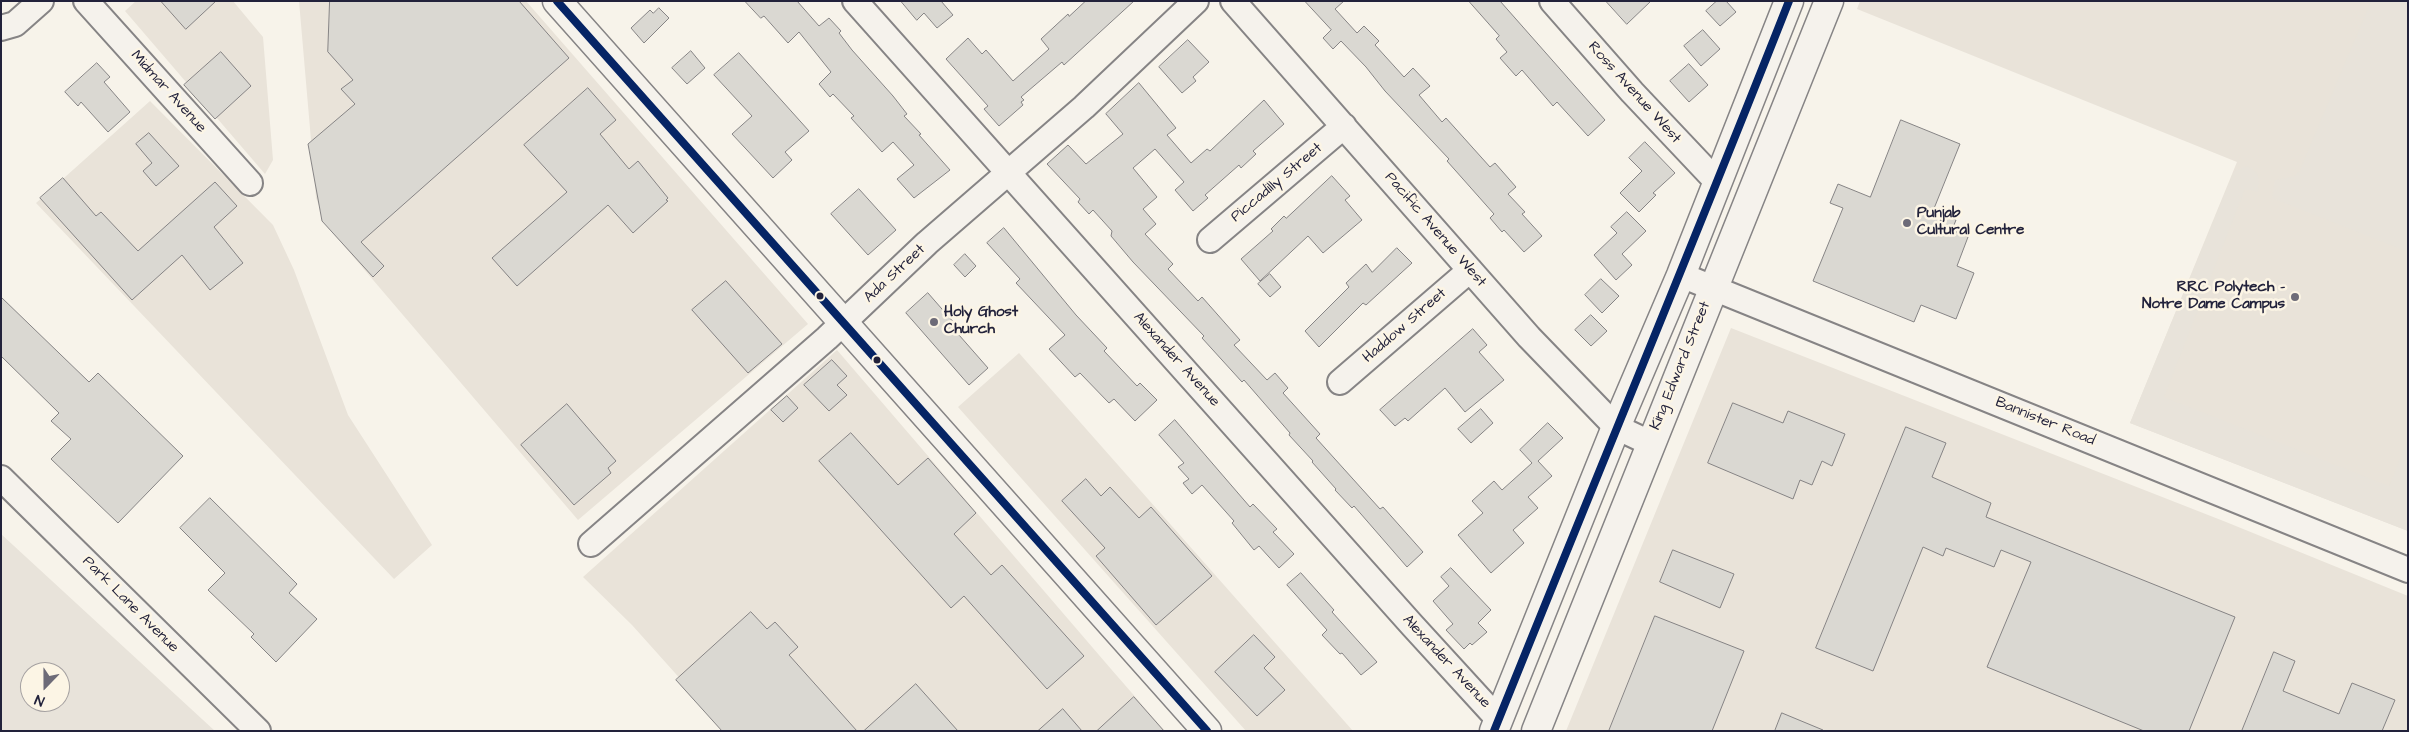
<!DOCTYPE html>
<html>
<head>
<meta charset="utf-8">
<style>
  body { margin:0 }
  #map { position:relative; width:2409px; height:732px; overflow:hidden; background:#f7f3ea; font-family:"Architects Daughter",sans-serif }
  canvas { display:block }
  .frame { position:absolute; inset:0; border:2px solid #22223b; pointer-events:none }
  .north { position:absolute; left:20px; top:662px; width:50px; height:50px; box-sizing:border-box; background:#fcf5e5; border:1px solid #a5a1a1; border-radius:50%; rotate:202deg; font-size:14px; font-weight:700; line-height:20px; text-align:center; color:#22223b }
  .north::after { content:''; display:block; margin:auto; width:18px; height:22px; background:#6d6b78; clip-path:polygon(50% 0,100% 100%,50% 72%,0 100%) }
</style>
</head>
<body>
<div id="map">
<canvas width="2409" height="732"></canvas>
<div class="frame"></div>
<div class="north">N</div>
</div>
<script>
const ctx = document.querySelector('canvas').getContext('2d');
ctx.lineJoin = 'round';
function paint(path, color) { ctx.fillStyle = color; ctx.fill(path, 'evenodd'); }
function trace(path, color, width, dash) { ctx.strokeStyle = color; ctx.lineWidth = width; ctx.lineCap = dash ? 'butt' : 'round'; ctx.setLineDash(dash || []); ctx.stroke(path); }
function drawText(font, color, halo, rows, align = 'center') {
  ctx.font = font + ' "Architects Daughter",sans-serif'; ctx.lineWidth = 5; ctx.setLineDash([]); ctx.textBaseline = 'middle'; ctx.strokeStyle = halo; ctx.fillStyle = color; for (const [text, x, y, turn = 0] of rows) {
    ctx.save(); ctx.translate(x, y); ctx.rotate((+turn || 0) * Math.PI / 180); ctx.textAlign = isNaN(turn) ? turn : align; if (halo) ctx.strokeText(text, 0, 0); ctx.fillText(text, 0, 0); ctx.restore();
  }
}
paint(new Path2D(`
  M136,1H233L263,37L273,160L265,174L125,11Z
  M299,1H526L808,324L578,520L327,226L316,198Z
  M1860,1H2408V531L2130,423L2237,162L1857,9Z
  M150,101L273,225L294,270L348,415L432,545L394,579L36,203Z
  M1731,328L2226,522L2408,596V731H1566Z
  M837,350L1111,669L1165,731H727L632,625L583,577Z
  M1019,353L1353,731H1246L958,407Z`), '#e9e3d9');
paint(new Path2D(`
  M2371,1H2408V252L2272,198L2275,180L2293,177L2299,172Z
  M2247,166C2260,172 2260,179 2258,192L2245,189L2164,397L2389,486L2408,440V531L2130,423L2234,171Z
  M1,534L215,731H1ZM30,672H60V702H30Z`), '#e8e3da');
const building = new Path2D(`
  M161,1H216L186,29Z
  M330,1H519L569,58L361,242L384,266L373,277L322,221L308,144L355,104L341,89L353,80L328,52Z
  M745,1H797L819,26L829,18L841,31L839,33L852,50L893,96L907,114L904,116L921,134L919,135L950,170L914,198L897,179L914,165L893,142L882,152L851,118L854,116L833,94L830,97L819,84L831,72L799,32L788,43L764,16L761,18Z
  M901,1H941L953,15L937,28L924,13L917,20Z
  M1086,1H1134L1064,65L1062,62L1021,97L1024,100L1021,102L1023,105L999,126L984,109L988,106L946,59L968,38L982,54L986,50L1013,81L1049,49L1041,39L1068,14L1069,16Z
  M1305,1H1344L1335,9L1357,33L1364,26L1379,41L1375,45L1404,77L1413,68L1430,86L1419,95L1442,122L1446,118L1490,167L1495,163L1516,187L1508,194L1525,212L1522,214L1542,236L1524,252L1504,230L1502,232L1490,218L1494,214L1447,161L1449,159L1385,91L1366,67L1341,41L1333,49L1323,38L1331,30Z
  M1469,1H1500L1605,120L1588,136L1557,102L1553,106L1522,70L1516,76L1500,58L1507,52L1496,39L1499,36Z
  M1606,1H1651L1627,24Z
  M1717,1H1726L1736,12L1720,26L1706,11Z
  M659,8L669,18L644,43L631,28L650,10L653,13Z
  M1703,30L1720,49L1701,66L1684,46Z
  M1188,40L1209,62L1193,77L1196,81L1182,93L1159,67Z
  M691,51L705,68L687,84L672,68Z
  M221,52L251,86L215,119L184,85Z
  M739,53L809,131L785,152L792,160L773,178L732,134L752,116L714,75Z
  M97,63L110,77L104,82L130,112L108,132L81,102L78,106L65,92Z
  M1689,64L1708,85L1689,102L1670,81Z
  M1139,83L1176,128L1167,135L1191,163L1207,149L1210,151L1264,100L1284,124L1253,151L1256,154L1241,168L1239,165L1205,195L1208,198L1193,211L1175,190L1184,182L1155,149L1133,168L1157,197L1143,209L1156,224L1145,234L1173,264L1168,269L1198,301L1202,297L1240,340L1234,345L1267,380L1275,373L1288,388L1283,393L1320,434L1316,438L1380,509L1383,507L1423,552L1407,567L1354,506L1352,508L1335,490L1336,489L1312,462L1313,461L1289,435L1290,433L1244,380L1242,382L1202,338L1204,336L1133,262L1111,236L1112,231L1093,210L1089,214L1078,202L1080,199L1047,164L1068,145L1086,164L1123,134L1106,114Z
  M588,88L616,120L600,134L629,169L638,161L668,198L666,200L668,201L633,233L608,205L517,286L492,258L567,192L524,145Z
  M1901,120L1960,144L1933,211L1956,220L1952,230L1968,237L1957,266L1974,273L1956,319L1921,305L1914,322L1813,281L1843,208L1830,203L1838,184L1870,197Z
  M149,133L179,166L156,186L143,171L152,163L136,144Z
  M1645,142L1675,173L1653,193L1656,195L1639,212L1620,193L1642,171L1629,158Z
  M1332,176L1350,196L1345,200L1362,220L1323,253L1308,236L1260,281L1241,259L1273,231L1271,229L1284,216L1286,218Z
  M63,178L96,216L101,212L138,251L215,182L237,206L214,227L243,263L210,290L182,255L132,300L40,198Z
  M859,189L896,230L868,255L831,214Z
  M1627,212L1646,231L1622,254L1632,265L1616,280L1594,255L1617,233L1611,227Z
  M1004,228L1076,315L1107,348L1104,351L1137,386L1140,383L1157,400L1135,421L1114,399L1109,403L1080,373L1075,377L1049,349L1065,335L1016,283L1020,279L987,243Z
  M1397,248L1412,263L1366,305L1363,303L1319,347L1305,331L1349,287L1346,283L1366,264L1372,272Z
  M965,254L976,266L965,277L954,265Z
  M1270,274L1281,287L1270,297L1258,284Z
  M1601,279L1619,296L1602,313L1585,295Z
  M726,281L782,344L748,373L692,310Z
  M928,293L962,332L959,335L988,368L969,385L906,313Z
  M1,297L89,382L98,373L183,456L118,523L51,459L71,439L51,421L59,413L1,356Z
  M1591,315L1607,331L1591,346L1575,330Z
  M1473,329L1487,345L1479,352L1504,380L1465,412L1445,388L1408,421L1405,418L1395,426L1380,410Z
  M832,360L847,376L837,385L847,395L829,411L804,385Z
  M787,396L798,408L783,422L771,410Z
  M1733,403L1783,423L1788,411L1845,434L1832,466L1822,461L1812,485L1800,480L1793,499L1708,463Z
  M567,404L616,461L608,468L611,473L574,505L521,445Z
  M1481,409L1493,423L1471,443L1458,429Z
  M1175,420L1250,507L1253,504L1277,529L1273,532L1294,554L1279,568L1259,546L1254,550L1232,523L1234,521L1202,485L1192,494L1183,483L1189,479L1178,467L1184,463L1159,435Z
  M1548,423L1563,438L1538,461L1552,476L1528,497L1538,508L1513,530L1524,543L1491,573L1458,535L1483,513L1472,501L1494,481L1502,490L1532,463L1520,450Z
  M1906,427L1946,443L1932,477L1991,503L1986,517L2235,617L2189,731H2144L1987,667L2031,562L2001,550L1994,567L1946,548L1943,556L1923,547L1873,671L1816,648Z
  M851,433L898,485L928,458L976,513L954,534L991,575L1002,565L1084,656L1047,689L964,596L951,608L819,461Z
  M1086,479L1101,496L1110,487L1139,518L1151,507L1212,576L1156,625L1096,556L1105,548L1062,501Z
  M210,498L297,584L289,593L317,619L276,662L251,637L254,634L208,590L225,573L180,528Z
  M1673,550L1734,574L1720,608L1660,582Z
  M1451,568L1491,610L1478,623L1487,632L1472,645L1470,643L1464,649L1446,630L1453,624L1433,601L1449,586L1441,577Z
  M1301,573L1334,610L1332,612L1377,662L1361,675L1342,653L1340,654L1322,635L1327,630L1287,585Z
  M751,612L767,629L775,622L798,647L789,655L857,731H722L676,680Z
  M1655,616L1744,651L1712,731H1609Z
  M1254,635L1275,657L1264,668L1285,690L1257,716L1215,672Z
  M2274,652L2295,661L2283,691L2339,714L2352,683L2395,700L2382,731H2242Z
  M916,684L958,731H864Z
  M1134,697L1164,731H1097Z
  M1063,709L1082,731H1038Z
  M1782,713L1823,730V731H1775Z`);
paint(building, '#dad8d2');
trace(building, '#868485', 1);
const minor = new Path2D(`
  M86,1L250,183
  M855,1L1412,625L1498,719
  M1233,1L1529,337L1616,427L1650,443
  M1552,1L1632,92L1718,183
  M1,28L15,24L41,1
  M1210,240L1344,126
  M1681,275L2408,570
  M1340,382L1470,270
  M1,478L258,731
  M591,544L827,338L927,243L1084,107L1196,1`);
const major = new Path2D(`
  M557,1L1207,731
  M1494,731L1616,427L1681,275L1789,1
  M1536,731L1829,1`);
trace(minor, '#868485', 28);
trace(major, '#868485', 31);
trace(minor, '#f5f2ec', 24);
trace(major, '#f5f2ec', 28);
trace(new Path2D(`
  M557,1L1207,731
  M1494,731C1592,487 1693,245 1789,1`), '#052465', 8);
for (const [x, y, r, color] of [
  [1907,223,5,"#6d6b78"],
  [820,296,4.5,"#22223b"],
  [2295,297,5,"#6d6b78"],
  [934,322,5,"#6d6b78"],
  [877,360,4.5,"#22223b"]
]) { const dot = new Path2D(); dot.arc(x, y, r, 0, 2 * Math.PI); ctx.fillStyle = color; ctx.fill(dot); trace(dot, '#fcf5e5', 2); }
drawText('15px', '#22223b', '#fcf5e5', [
  ["Midmar Avenue",168,92,48],
  ["Ross Avenue West",1634,93,48],
  ["Piccadilly Street",1277,183,-40],
  ["Pacific Avenue West",1435,230,49],
  ["Ada Street",895,274,-43],
  ["Haddow Street",1405,326,-41],
  ["Alexander Avenue",1176,360,48],
  ["King Edward Street",1681,366,-68],
  ["Bannister Road",2045,422,22],
  ["Park Lane Avenue",130,605,45],
  ["Alexander Avenue",1446,662,47]
]);
drawText('bold 15px', '#22223b', '#fcf5e5', [
  ["Punjab",1917,214],
  ["Cultural Centre",1917,231],
  ["RRC Polytech –",2285,288,"right"],
  ["Notre Dame Campus",2285,305,"right"],
  ["Holy Ghost",944,313],
  ["Church",944,330]
], 'left');
</script>
</body>
</html>
